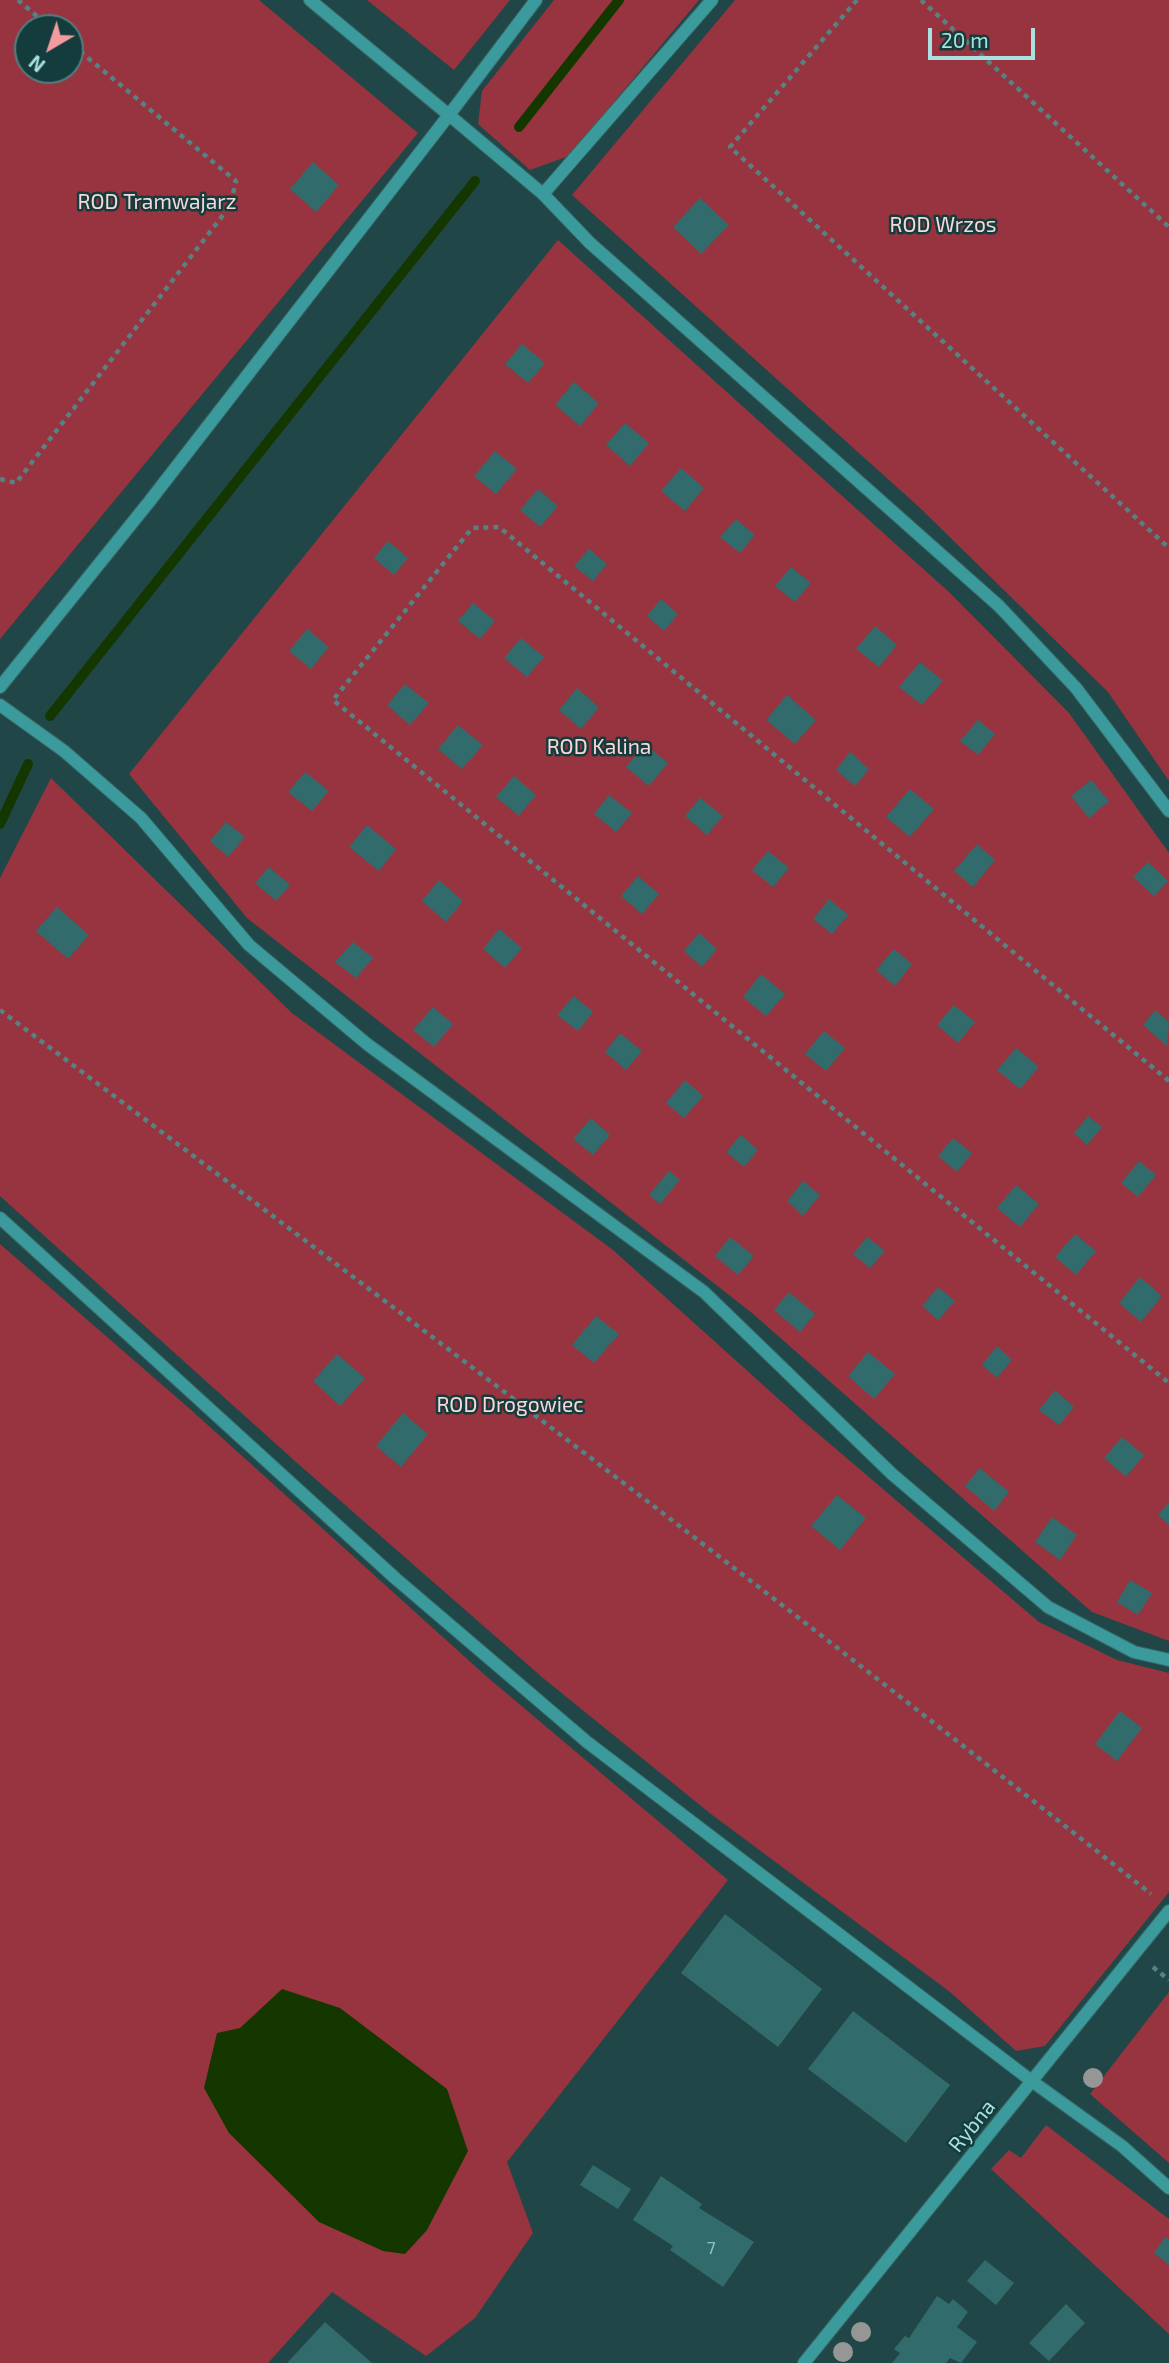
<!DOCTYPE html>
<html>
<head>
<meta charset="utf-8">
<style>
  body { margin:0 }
  #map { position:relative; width:1169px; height:2363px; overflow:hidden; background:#204647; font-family:"Exo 2",sans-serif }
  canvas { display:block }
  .north { position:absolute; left:14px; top:14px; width:70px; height:70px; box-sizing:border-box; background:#143c3c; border:2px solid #507e7e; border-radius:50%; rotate:219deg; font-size:19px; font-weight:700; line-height:28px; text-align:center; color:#aae0e0 }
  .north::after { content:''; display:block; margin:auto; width:24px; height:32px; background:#f49b9f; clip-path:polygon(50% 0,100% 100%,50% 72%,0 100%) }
  .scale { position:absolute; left:928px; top:28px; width:107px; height:32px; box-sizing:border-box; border:4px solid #aae0e0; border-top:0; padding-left:9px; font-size:21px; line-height:24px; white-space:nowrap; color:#aae0e0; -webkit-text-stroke:5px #143c3c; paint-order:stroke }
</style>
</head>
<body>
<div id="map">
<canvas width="1169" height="2363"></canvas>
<div class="north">N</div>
<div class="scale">20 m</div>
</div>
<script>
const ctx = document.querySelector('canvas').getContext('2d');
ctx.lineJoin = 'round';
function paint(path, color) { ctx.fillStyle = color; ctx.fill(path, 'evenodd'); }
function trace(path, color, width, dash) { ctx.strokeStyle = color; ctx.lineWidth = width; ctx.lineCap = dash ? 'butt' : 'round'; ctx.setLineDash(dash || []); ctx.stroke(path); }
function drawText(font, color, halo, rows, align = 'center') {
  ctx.font = font + ' "Exo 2",sans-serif'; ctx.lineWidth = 5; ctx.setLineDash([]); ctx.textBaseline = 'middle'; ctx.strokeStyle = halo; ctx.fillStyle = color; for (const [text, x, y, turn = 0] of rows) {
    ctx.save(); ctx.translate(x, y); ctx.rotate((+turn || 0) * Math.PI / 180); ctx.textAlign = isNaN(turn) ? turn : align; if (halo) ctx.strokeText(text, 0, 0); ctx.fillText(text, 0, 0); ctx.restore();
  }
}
paint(new Path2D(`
  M0,0H259L418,133L0,639ZM28,28H70V70H28Z
  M367,0H510L454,70Z
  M554,0H699L569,156L530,170L478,124L482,91Z
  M735,0H1169V781L1108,692L919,507L572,195Z
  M558,240L950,593L1069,713L1169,853V1641L1092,1612L752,1313L247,918L129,774Z
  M51,778L292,1013L613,1250L802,1420L1039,1622L1117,1660L1169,1673V1892L1045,2046L1016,2051L950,1992L711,1814L543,1678L296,1462L0,1196V878Z
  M0,1244L190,1409L486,1676L728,1880L507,2162L533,2233L475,2318L426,2356L332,2292L268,2363H0Z
  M1169,1992V2163L1090,2094Z
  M1046,2125L1169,2219V2334L991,2169L1009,2150L1021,2158Z`), '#973440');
paint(new Path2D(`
  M282,1989L340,2008L447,2089L468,2151L427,2230L405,2254L383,2251L319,2222L229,2133L204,2088L217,2033L240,2028Z`), '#143700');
trace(new Path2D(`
  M519,127L619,0
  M50,716L475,181
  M0,824L28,764`), '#143700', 10);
paint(new Path2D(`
  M313,162L339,185L316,212L290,189Z
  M700,198L729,225L701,254L673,227Z
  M522,344L545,363L528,383L505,364Z
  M574,382L599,403L580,426L555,405Z
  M625,423L649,443L630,466L606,445Z
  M495,451L517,469L496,494L474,476Z
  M681,468L704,488L685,511L661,491Z
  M538,489L558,506L540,527L520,510Z
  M736,519L755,535L740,553L720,537Z
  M388,541L408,558L394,575L374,558Z
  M589,549L607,564L593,581L574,566Z
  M791,567L811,583L795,602L775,586Z
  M661,599L678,614L664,631L647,616Z
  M473,603L495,621L480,639L458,621Z
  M875,626L897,645L879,667L856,649Z
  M307,629L329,647L311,669L289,651Z
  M521,638L544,657L527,677L504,658Z
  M920,662L943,681L922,705L899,687Z
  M405,684L429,703L410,725L387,705Z
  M577,688L599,707L581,729L559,710Z
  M787,695L816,720L795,744L766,720Z
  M978,720L995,734L978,755L960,741Z
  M458,725L483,745L462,769L438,749Z
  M645,744L668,763L649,786L626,767Z
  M850,752L869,769L855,786L836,770Z
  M305,772L329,791L312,811L288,792Z
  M514,776L536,795L519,816L496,797Z
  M1091,780L1109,801L1089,818L1071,796Z
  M910,789L934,809L910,837L886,817Z
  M609,795L632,813L616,832L594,814Z
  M700,798L723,816L707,835L685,816Z
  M226,822L245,837L228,857L210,841Z
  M367,825L396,849L379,871L349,847Z
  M977,844L995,860L973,887L954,871Z
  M768,851L789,868L773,887L752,870Z
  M1148,862L1168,881L1154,896L1133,877Z
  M269,867L290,885L276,901L255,883Z
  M638,876L659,894L642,914L621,896Z
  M439,880L463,901L446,922L422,901Z
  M829,899L848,915L832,934L813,919Z
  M57,907L89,935L68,959L36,931Z
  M499,929L522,948L505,968L483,949Z
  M699,933L717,949L702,967L684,951Z
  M353,942L373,958L356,978L335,962Z
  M894,949L912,964L895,986L876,970Z
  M761,974L785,994L766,1016L743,997Z
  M574,996L593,1012L578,1031L557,1015Z
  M954,1005L975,1022L958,1043L937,1025Z
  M433,1007L453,1024L434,1047L413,1030Z
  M1155,1010L1169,1022L1167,1046L1143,1025Z
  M824,1031L845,1048L826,1071L805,1054Z
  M620,1033L642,1051L626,1070L605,1052Z
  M1016,1048L1039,1067L1020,1089L997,1070Z
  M685,1080L703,1096L684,1118L666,1103Z
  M1088,1116L1102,1127L1087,1145L1074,1133Z
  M591,1118L610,1135L593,1155L573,1139Z
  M741,1135L758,1150L744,1167L726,1152Z
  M953,1138L972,1153L957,1172L938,1156Z
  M1139,1161L1156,1175L1138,1197L1121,1183Z
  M669,1171L680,1180L660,1204L649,1195Z
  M803,1181L820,1195L803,1216L787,1201Z
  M1016,1185L1039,1204L1020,1227L997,1208Z
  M1075,1234L1096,1251L1076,1275L1055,1257Z
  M730,1237L754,1256L738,1275L715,1256Z
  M867,1237L885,1251L870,1268L853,1254Z
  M1140,1277L1162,1296L1141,1322L1119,1303Z
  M938,1287L955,1301L938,1320L922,1306Z
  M789,1292L815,1314L800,1332L774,1310Z
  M596,1316L619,1334L594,1363L572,1345Z
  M997,1346L1012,1360L997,1378L982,1365Z
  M868,1352L895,1374L874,1399L848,1376Z
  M337,1354L365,1378L340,1406L313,1381Z
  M1055,1390L1074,1407L1059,1425L1039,1410Z
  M403,1413L428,1434L401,1467L376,1446Z
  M1122,1437L1144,1455L1126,1477L1104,1458Z
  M980,1468L1009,1492L994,1511L965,1486Z
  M837,1495L866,1518L840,1550L811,1526Z
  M1169,1502V1525L1158,1515Z
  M1052,1517L1077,1535L1060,1560L1035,1542Z
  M1130,1580L1152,1593L1138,1615L1117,1602Z
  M1120,1711L1142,1728L1117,1761L1095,1744Z
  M725,1914L822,1989L778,2047L681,1973Z
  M853,2011L950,2085L906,2143L808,2069Z
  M593,2165L631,2189L618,2209L580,2185Z
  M661,2176L702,2204L699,2208L754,2242L723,2287L670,2250L673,2246L633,2220Z
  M1165,2237L1169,2240V2265L1154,2253Z
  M985,2260L1014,2283L996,2305L967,2281Z
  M937,2296L949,2304L953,2299L968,2312L957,2327L977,2342L961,2363L950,2358L946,2363H892L900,2353L894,2349L905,2336L909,2338Z
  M1066,2304L1085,2323L1049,2361L1029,2343Z
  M325,2322L372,2363H287Z`), '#326b6c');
const minor = new Path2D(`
  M536,0L449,115L543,194L590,243L999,606L1076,688L1169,811
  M543,194L712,0
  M0,687L149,502L449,115L310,0
  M0,705L64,751L141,818L249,945L367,1044L704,1292L892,1474L1048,1607L1134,1652L1169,1660
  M0,1218L395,1578L587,1742L1033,2082L1122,2146L1169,2188
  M804,2363L1169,1911`);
trace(minor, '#386666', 14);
trace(new Path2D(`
  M18,0L51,28
  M857,0L730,147L1169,548
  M921,0L1169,227
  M0,479L16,483L230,206L236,181L70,43
  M0,1010C386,1301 772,1593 1151,1894
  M1169,1081L499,527L472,528L333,700L1169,1383
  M1153,1967L1169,1980`), '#568283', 4.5, [5, 5]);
trace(minor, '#3b9a9b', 12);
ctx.fillStyle = '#979697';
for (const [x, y] of [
  [1093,2078],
  [861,2332],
  [843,2352]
]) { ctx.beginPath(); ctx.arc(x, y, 10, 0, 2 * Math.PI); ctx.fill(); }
drawText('18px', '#8cc3c3', null, [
  ["7",711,2248]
]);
drawText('21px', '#f8d8d8', '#143c3c', [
  ["ROD Tramwajarz",157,202],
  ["ROD Wrzos",943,225],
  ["ROD Kalina",599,747],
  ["ROD Drogowiec",510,1405]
]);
drawText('21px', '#aae0e0', '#143c3c', [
  ["Rybna",972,2126,-51]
]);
</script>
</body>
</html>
